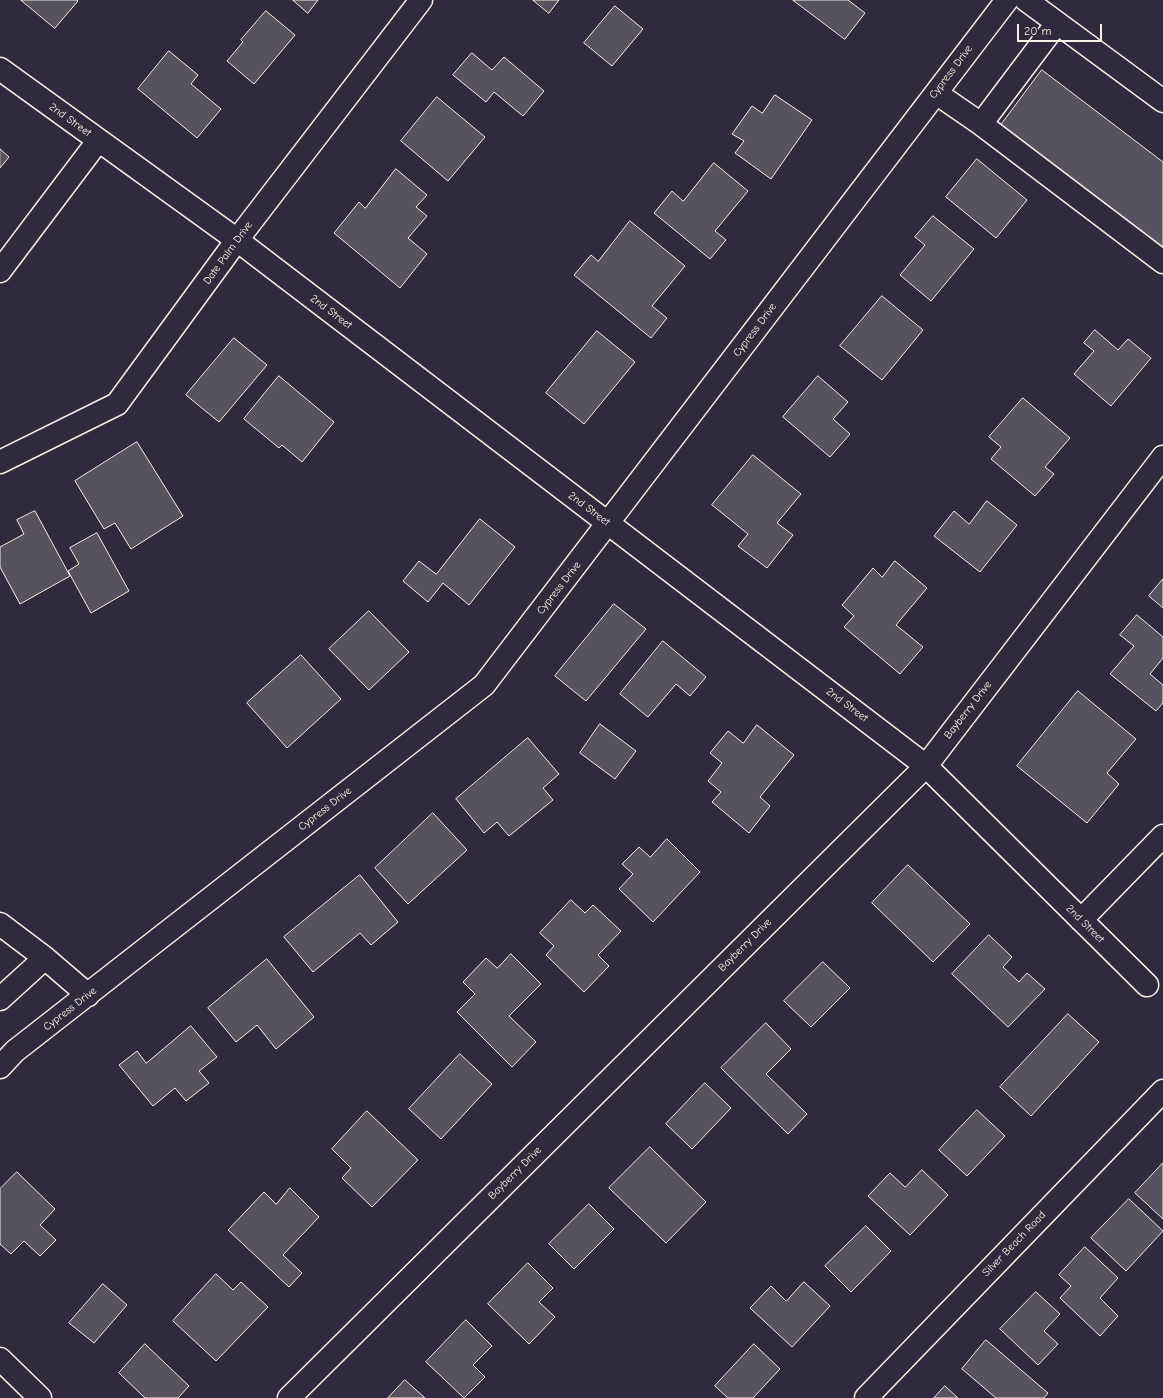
<!DOCTYPE html>
<html>
<head>
<meta charset="utf-8">
<style>
  body { margin:0 }
  #map { position:relative; width:1163px; height:1398px; overflow:hidden; background:#2f2a3d; font-family:"Comic Neue",sans-serif }
  canvas { display:block }
  .scale { position:absolute; left:1017px; top:24px; width:85px; height:18px; box-sizing:border-box; border:2px solid #f4f1e8; border-top:0; padding-left:5px; font-size:12px; line-height:14px; white-space:nowrap; color:#f4f1e8; -webkit-text-stroke:3px #2f2a3d; paint-order:stroke }
</style>
</head>
<body>
<div id="map">
<canvas width="1163" height="1398"></canvas>
<div class="scale">20 m</div>
</div>
<script>
const ctx = document.querySelector('canvas').getContext('2d');
ctx.lineJoin = 'round';
function paint(path, color) { ctx.fillStyle = color; ctx.fill(path, 'evenodd'); }
function trace(path, color, width, dash) { ctx.strokeStyle = color; ctx.lineWidth = width; ctx.lineCap = dash ? 'butt' : 'round'; ctx.setLineDash(dash || []); ctx.stroke(path); }
function drawText(font, color, halo, rows, align = 'center') {
  ctx.font = font + ' "Comic Neue",sans-serif'; ctx.lineWidth = 4; ctx.setLineDash([]); ctx.textBaseline = 'middle'; ctx.strokeStyle = halo; ctx.fillStyle = color; for (const [text, x, y, turn = 0] of rows) {
    ctx.save(); ctx.translate(x, y); ctx.rotate((+turn || 0) * Math.PI / 180); ctx.textAlign = isNaN(turn) ? turn : align; if (halo) ctx.strokeText(text, 0, 0); ctx.fillText(text, 0, 0); ctx.restore();
  }
}
const building = new Path2D(`
  M21,0H77L78,1L55,28Z
  M293,0H318L308,13Z
  M533,0H559L549,13Z
  M793,0H848L865,13L845,39Z
  M615,6L643,29L612,66L584,43Z
  M266,11L295,35L254,84L227,61L243,42L241,40Z
  M169,51L198,75L191,84L221,109L197,138L138,89Z
  M472,53L492,70L504,57L544,91L523,116L494,92L486,102L453,75Z
  M1042,70L1163,162V249L1001,125Z
  M775,95L812,120L771,179L735,153L744,141L732,134L752,106L762,113Z
  M437,97L485,137L448,181L401,141Z
  M0,149L9,157L0,168Z
  M977,159L1027,200L996,238L946,197Z
  M714,163L748,191L715,231L726,240L710,259L654,213L672,191L683,201Z
  M396,169L427,195L416,207L427,216L408,238L427,254L400,288L334,233L359,202L365,208Z
  M933,216L974,249L931,301L900,275L925,245L915,237Z
  M630,221L685,266L652,306L667,318L651,338L574,275L591,255L598,261Z
  M882,296L923,330L882,380L840,346Z
  M1095,330L1118,350L1128,339L1151,358L1111,406L1074,374L1094,351L1084,343Z
  M597,331L635,362L584,424L546,393Z
  M234,338L267,365L219,422L186,395Z
  M279,376L334,422L302,462L282,445L279,448L244,419Z
  M818,376L848,402L833,419L850,434L830,457L783,417Z
  M1023,398L1070,438L1045,467L1054,474L1035,496L991,459L1001,447L989,437Z
  M137,442L183,516L131,549L115,523L104,529L75,481Z
  M753,455L801,494L777,523L793,535L767,568L738,546L748,534L712,505Z
  M987,501L1017,525L980,572L934,536L954,511L969,524Z
  M35,511L70,576L20,604L0,567V547L24,534L17,520Z
  M480,519L515,547L469,605L443,583L428,602L403,581L419,561L436,574Z
  M97,533L129,591L91,613L68,571L79,564L70,548Z
  M895,561L927,588L896,625L923,647L900,674L844,627L854,616L842,605L873,568L882,577Z
  M1163,579V608L1149,596Z
  M614,604L646,629L586,701L555,676Z
  M369,611L409,652L369,690L329,649Z
  M1137,615L1163,637V658L1150,674L1163,685V703L1156,711L1110,674L1134,646L1120,635Z
  M663,641L706,677L690,696L676,684L648,717L620,694Z
  M301,655L341,699L287,748L247,703Z
  M1078,691L1136,739L1107,773L1119,784L1087,823L1017,766Z
  M600,724L636,751L615,779L580,753Z
  M757,725L794,755L760,797L770,806L749,833L712,802L721,792L708,781L722,763L710,753L728,731L743,743Z
  M528,738L559,774L543,788L553,800L509,836L497,822L484,833L456,799Z
  M433,813L467,850L408,904L375,868Z
  M667,839L700,872L653,922L619,889L633,874L622,864L639,847L650,857Z
  M908,865L970,924L933,962L872,903Z
  M360,875L398,922L371,945L360,933L313,972L284,937Z
  M571,900L585,913L593,905L621,931L598,955L609,966L584,992L546,955L554,946L540,933Z
  M989,935L1012,957L1003,967L1019,982L1027,973L1045,989L1008,1027L952,974Z
  M511,954L541,984L509,1016L536,1042L512,1067L457,1012L475,994L463,982L486,958L497,968Z
  M267,959L314,1017L276,1049L257,1025L236,1042L208,1008Z
  M823,962L850,988L811,1027L784,1001Z
  M1068,1014L1099,1042L1031,1116L1000,1087Z
  M766,1023L791,1049L766,1074L807,1114L788,1134L721,1068Z
  M191,1026L217,1057L199,1071L209,1083L186,1101L175,1088L153,1106L119,1065L137,1051L146,1063Z
  M460,1054L492,1084L441,1139L409,1109Z
  M705,1083L731,1108L692,1149L666,1124Z
  M977,1110L1005,1136L967,1176L939,1150Z
  M367,1111L418,1160L372,1207L342,1178L351,1168L332,1149Z
  M650,1147L706,1202L666,1243L609,1188Z
  M1163,1163V1219L1135,1193Z
  M922,1170L948,1195L910,1235L868,1196L890,1173L905,1187Z
  M17,1172L55,1209L40,1225L56,1240L40,1256L24,1241L11,1254L0,1244V1189Z
  M290,1188L319,1217L283,1255L302,1273L289,1287L228,1230L264,1192L276,1204Z
  M1129,1199L1163,1231L1126,1271L1091,1238Z
  M589,1204L614,1229L574,1269L549,1244Z
  M866,1226L891,1251L851,1292L825,1266Z
  M1085,1247L1118,1278L1100,1298L1118,1316L1100,1336L1060,1298L1071,1286L1059,1275Z
  M528,1263L553,1288L539,1302L555,1317L529,1344L488,1304Z
  M216,1274L233,1290L241,1282L268,1307L216,1361L173,1321Z
  M804,1282L830,1306L792,1347L750,1308L771,1286L786,1301Z
  M103,1284L127,1305L94,1343L69,1323Z
  M1036,1292L1060,1314L1044,1331L1058,1344L1038,1365L1000,1329Z
  M466,1320L492,1346L473,1365L485,1377L464,1398L426,1362Z
  M986,1340L1048,1393L1044,1398H996L962,1369Z
  M145,1344L189,1386L178,1398H145L119,1373Z
  M754,1344L780,1369L753,1398H728L715,1386Z
  M405,1380L425,1398H388Z
  M945,1386L958,1398H934Z`);
paint(building, '#56525f');
trace(building, '#f4f1e8', 1);
const minor = new Path2D(`
  M1026,0L1163,101
  M1057,23L981,124L1163,262
  M0,69L237,240L926,766L1147,985
  M936,93L981,124
  M0,271L98,141
  M0,462L117,404L237,240L421,0
  M1081,920L1163,836
  M0,924L45,958
  M0,999L45,958L88,995
  M0,1067L15,1051L484,685L1007,0
  M0,1359L40,1398
  M289,1398L926,766L1163,457
  M866,1398L1163,1091`);
trace(minor, '#f4f1e8', 25);
trace(minor, '#2f2a3d', 22);
drawText('11px', '#f4f1e8', '#2f2a3d', [
  ["Cypress Drive",951,72,-53],
  ["2nd Street",70,120,36],
  ["Date Palm Drive",228,253,-54],
  ["2nd Street",331,312,37],
  ["Cypress Drive",755,330,-53],
  ["2nd Street",589,509,37],
  ["Cypress Drive",559,588,-52],
  ["2nd Street",847,705,37],
  ["Bayberry Drive",968,710,-52],
  ["Cypress Drive",325,809,-38],
  ["2nd Street",1085,924,45],
  ["Bayberry Drive",745,945,-45],
  ["Cypress Drive",70,1009,-38],
  ["Bayberry Drive",515,1173,-45],
  ["Silver Beach Road",1014,1244,-46]
]);
</script>
</body>
</html>
